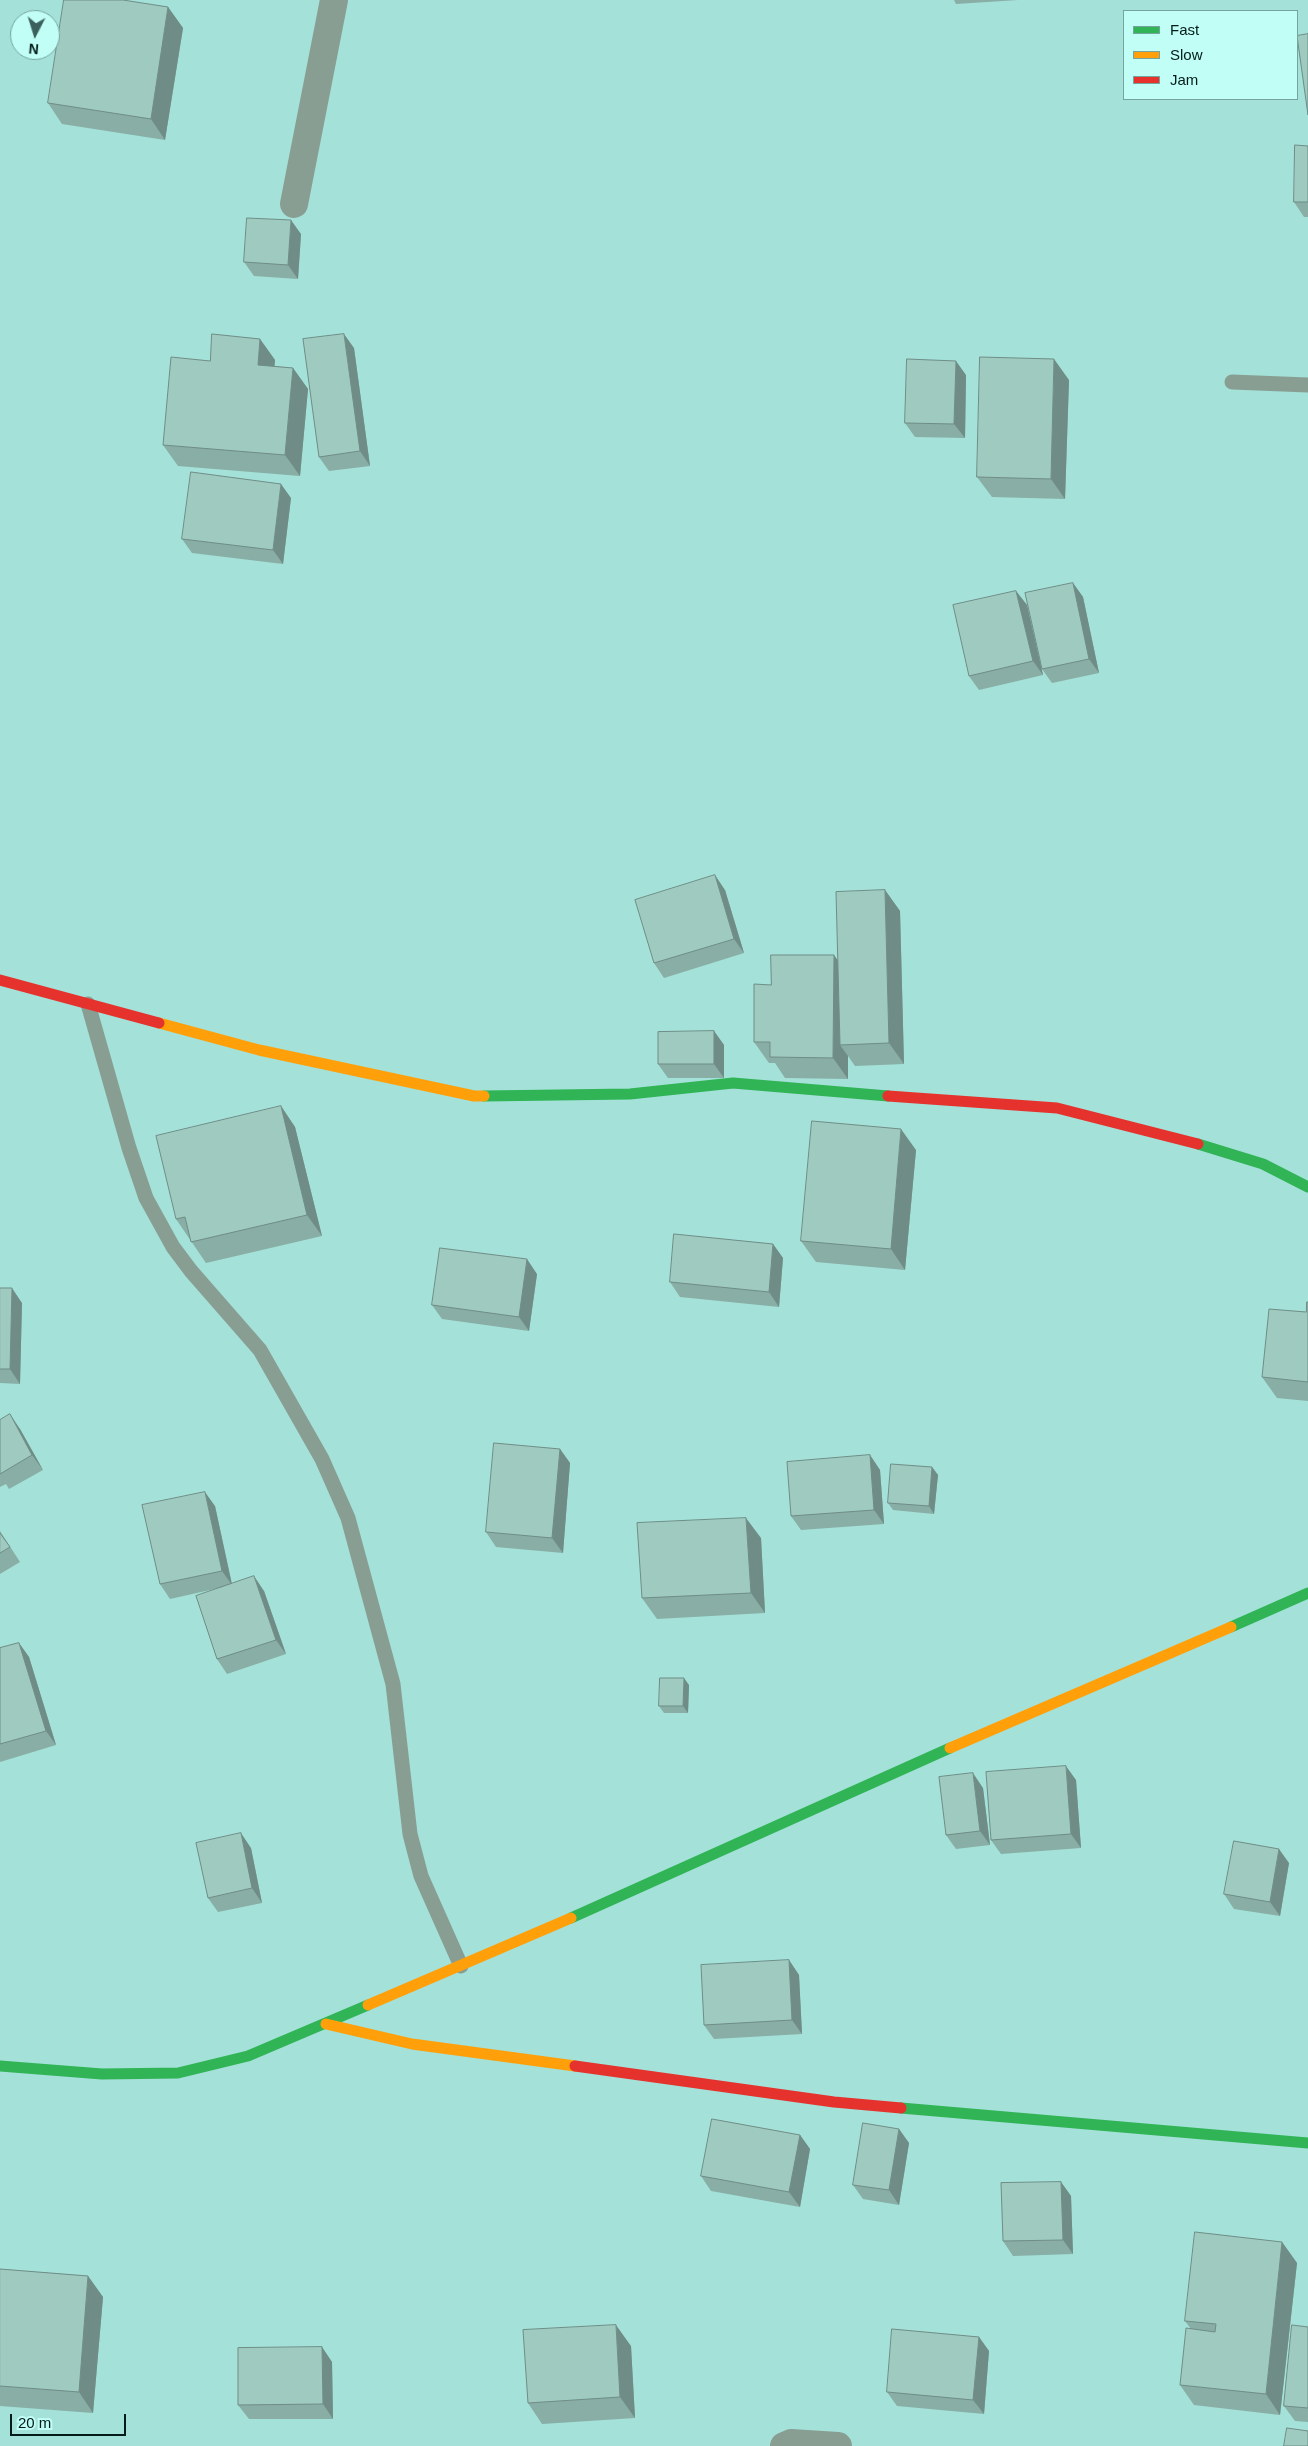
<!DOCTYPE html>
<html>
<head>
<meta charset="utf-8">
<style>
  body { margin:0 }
  #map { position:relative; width:1308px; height:2446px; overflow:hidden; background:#a4e1d9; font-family:Helvetica,sans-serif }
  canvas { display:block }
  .legend { position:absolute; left:1123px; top:10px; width:175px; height:90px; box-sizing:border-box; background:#c1fef6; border:1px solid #75a49e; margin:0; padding:6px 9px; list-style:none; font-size:15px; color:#041c19 }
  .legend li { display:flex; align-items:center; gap:10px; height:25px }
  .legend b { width:25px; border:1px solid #75a49e }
  .north { position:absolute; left:10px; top:10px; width:50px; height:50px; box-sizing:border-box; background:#c1fef6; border:1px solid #75a49e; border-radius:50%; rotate:185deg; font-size:14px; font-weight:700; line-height:20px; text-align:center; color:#041c19 }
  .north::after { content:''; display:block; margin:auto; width:18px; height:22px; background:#3c615c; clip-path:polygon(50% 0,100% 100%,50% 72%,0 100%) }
  .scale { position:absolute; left:10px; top:2414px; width:116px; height:22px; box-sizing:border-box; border:2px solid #041c19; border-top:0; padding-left:6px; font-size:15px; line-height:18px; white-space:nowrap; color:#041c19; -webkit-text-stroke:4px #c1fef6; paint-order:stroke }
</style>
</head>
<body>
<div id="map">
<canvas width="1308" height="2446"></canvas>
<ul class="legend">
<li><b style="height:6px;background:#30b455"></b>Fast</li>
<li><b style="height:6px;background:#ff9f0a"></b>Slow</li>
<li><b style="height:6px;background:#e5322d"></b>Jam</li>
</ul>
<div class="north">N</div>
<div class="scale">20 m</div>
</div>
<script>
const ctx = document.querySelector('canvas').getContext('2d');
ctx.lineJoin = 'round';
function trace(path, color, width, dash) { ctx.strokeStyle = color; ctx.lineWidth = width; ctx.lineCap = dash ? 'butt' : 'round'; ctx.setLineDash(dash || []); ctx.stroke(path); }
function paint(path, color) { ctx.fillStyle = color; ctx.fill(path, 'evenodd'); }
trace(new Path2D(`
  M1232,382L1308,385
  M88,1004L129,1148L146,1198L173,1247L191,1271L260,1350L322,1459L348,1518L393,1684L410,1834L421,1876L461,1966`), '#899e92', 15);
trace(new Path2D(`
  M294,204L334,0
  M784,2446L791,2443L838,2446`), '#899e92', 28);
trace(new Path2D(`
  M484,1096L630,1094L733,1083L888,1096
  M1198,1144L1263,1164L1308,1187
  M1231,1627L1308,1593
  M571,1918L950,1748
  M0,2066L102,2074L178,2073L248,2056L368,2005
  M901,2108L1308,2143`), '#30b455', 11);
trace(new Path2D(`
  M159,1023L259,1050L474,1096H484
  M950,1748L1231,1627
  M368,2005L571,1918
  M326,2024L412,2044L575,2066`), '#ff9f0a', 11);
trace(new Path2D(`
  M0,980L159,1023
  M888,1096L1057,1108L1198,1144
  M575,2066L834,2102L901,2108`), '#e5322d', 11);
paint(new Path2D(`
  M954,0H1018L956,4Z
  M168,7L183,28L165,140L62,124L48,103Z
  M1308,146V217H1304L1294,202Z
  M301,234L298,279L254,276L244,262Z
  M260,339L275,360L274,366L293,368L308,389L300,476L178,466L163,445L210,361Z
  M354,348L370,466L329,471L319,457Z
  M966,375L965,438L915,437L905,423Z
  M1069,380L1065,499L992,497L977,477Z
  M291,498L283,564L192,553L182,539Z
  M1073,583L1083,597L1099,673L1052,683L1042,669Z
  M1016,591L1027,605L1043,675L979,690L969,676Z
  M725,890L744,953L664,978L654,963Z
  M885,890L900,911L904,1064L855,1066L848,1056V1079L785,1078L775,1063H769L754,1042L771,985L838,961Z
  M714,1031L724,1045V1078H668L658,1064Z
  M281,1106L295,1127L322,1236L206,1263L176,1219Z
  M916,1150L905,1270L816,1262L801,1241Z
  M773,1244L783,1258L779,1307L680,1297L670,1282Z
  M537,1274L529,1331L442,1319L432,1305Z
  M0,1288L22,1303L20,1384L0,1383Z
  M1308,1302V1401L1277,1398L1262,1377L1306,1312Z
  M0,1420L20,1429L43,1470L9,1489L6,1484L0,1487Z
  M560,1449L570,1463L563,1553L496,1547L486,1532Z
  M870,1455L880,1470L884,1524L801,1530L791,1516Z
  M932,1467L938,1475L934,1514L893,1510L888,1503Z
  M215,1506L232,1584L264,1591L286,1654L227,1674L217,1659L219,1588L170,1599L160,1584Z
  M0,1531L20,1562L0,1574Z
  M761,1538L765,1613L657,1619L642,1598Z
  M19,1643L29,1657L56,1745L0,1762V1648Z
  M689,1685L688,1713H664L659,1706Z
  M1076,1780L1081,1848L1001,1854L991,1840Z
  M983,1788L990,1845L956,1849L946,1835Z
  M251,1848L262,1903L218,1912L208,1898Z
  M1289,1863L1280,1916L1234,1909L1224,1894Z
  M789,1960L799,1975L802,2034L714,2039L704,2025Z
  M899,2129L909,2143L899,2205L863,2199L853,2185Z
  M800,2135L810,2149L800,2207L711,2191L701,2176Z
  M1061,2182L1071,2196L1073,2254L1013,2256L1003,2241Z
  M1282,2242L1297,2263L1280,2415L1194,2405L1180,2385L1191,2329L1185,2321Z
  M0,2269L88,2276L103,2297L93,2413L0,2406Z
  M1308,2327V2422L1295,2421L1284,2406Z
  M979,2337L989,2351L984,2414L897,2406L887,2392Z
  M631,2346L635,2418L542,2424L528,2403Z
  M322,2347L332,2362L333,2419H249L238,2405Z`), '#88aea5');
paint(new Path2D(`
  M168,7L183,28L165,140L151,119Z
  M291,220L301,234L298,279L288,265Z
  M344,334L354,348L370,466L360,451Z
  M260,339L275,360L273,386L258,365Z
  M1054,359L1069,380L1065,499L1051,479Z
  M956,361L966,375L965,438L954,424Z
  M293,368L308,389L300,476L285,455Z
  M281,484L291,498L283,564L273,550Z
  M1073,583L1083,597L1099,673L1089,659Z
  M1016,591L1027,605L1043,675L1033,661Z
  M715,875L725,890L744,953L734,939Z
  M885,890L900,911L904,1064L889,1043Z
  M834,955L849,976L840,1045L848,1056V1079L833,1058Z
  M714,1031L724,1045V1078L714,1064Z
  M281,1106L295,1127L322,1236L307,1215Z
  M901,1129L916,1150L905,1270L891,1249Z
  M773,1244L783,1258L779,1307L769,1292Z
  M527,1259L537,1274L529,1331L519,1317Z
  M12,1288L22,1303L20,1384L10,1369Z
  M10,1414L20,1429L43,1470L32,1455Z
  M560,1449L570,1463L563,1553L552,1538Z
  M870,1455L880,1470L884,1524L874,1510Z
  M932,1467L938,1475L934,1514L929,1506Z
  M205,1492L215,1506L232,1585L222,1571Z
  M746,1518L761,1538L765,1613L751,1593Z
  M254,1576L264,1591L286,1654L276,1640Z
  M19,1643L29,1657L56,1745L46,1731Z
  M684,1678L689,1685L688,1713L683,1706Z
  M1066,1766L1076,1780L1081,1848L1071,1834Z
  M973,1773L983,1788L990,1845L980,1831Z
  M241,1833L251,1848L262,1903L252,1888Z
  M1279,1849L1289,1863L1280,1916L1270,1902Z
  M789,1960L799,1975L802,2034L792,2020Z
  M899,2129L909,2143L899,2205L889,2190Z
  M800,2135L810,2149L800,2207L789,2192Z
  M1061,2182L1071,2196L1073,2254L1063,2240Z
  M1282,2242L1297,2263L1280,2415L1266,2394Z
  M88,2276L103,2297L93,2413L79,2392Z
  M616,2325L631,2346L635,2418L620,2397Z
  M979,2337L989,2351L984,2414L973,2400Z
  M322,2347L332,2362L333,2419L323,2404Z`), '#6f8d86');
const building = new Path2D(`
  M64,0H123L168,7L151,119L48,103Z
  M1308,34V115L1297,36Z
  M1295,145L1308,146V202H1294Z
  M247,218L291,220L288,265L244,262Z
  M212,334L260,339L258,365L293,368L285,455L163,445L171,357L210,361Z
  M344,334L360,451L319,457L303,339Z
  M980,357L1054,359L1051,479L977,477Z
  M907,359L956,361L954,424L905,423Z
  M191,472L281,484L273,550L182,539Z
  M1073,583L1089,659L1042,669L1025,593Z
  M1016,591L1033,661L969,676L953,605Z
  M715,875L734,939L654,963L635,900Z
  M885,890L889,1043L840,1045L836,892Z
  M771,955H834L833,1058L770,1057V1042H754V984L771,985Z
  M714,1031V1064H658V1032Z
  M281,1106L307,1215L191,1242L185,1217L176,1219L156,1136Z
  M812,1121L901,1129L891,1249L801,1241Z
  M674,1234L773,1244L769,1292L670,1282Z
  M440,1248L527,1259L519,1317L432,1305Z
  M0,1288H12L10,1369H0Z
  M1307,1302H1308V1382L1262,1377L1269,1309L1306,1312Z
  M10,1414L32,1455L0,1474V1420Z
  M494,1443L560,1449L552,1538L486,1532Z
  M870,1455L874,1510L791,1516L787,1462Z
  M891,1464L932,1467L929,1506L888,1503Z
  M205,1492L222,1571L160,1584L142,1505Z
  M746,1518L751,1593L642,1598L637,1523Z
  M0,1533L10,1547L0,1553Z
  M254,1576L276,1640L217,1659L196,1596Z
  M19,1643L46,1731L0,1744V1648Z
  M660,1678H684L683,1706H659Z
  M1066,1766L1071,1834L991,1840L986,1772Z
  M973,1773L980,1831L946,1835L939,1777Z
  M241,1833L252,1888L208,1898L196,1843Z
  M1234,1841L1279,1849L1270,1902L1224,1894Z
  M789,1960L792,2020L704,2025L701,1965Z
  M712,2119L800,2135L789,2192L701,2176Z
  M863,2123L899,2129L889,2190L853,2185Z
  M1061,2182L1063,2240L1003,2241L1001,2183Z
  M1195,2232L1282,2242L1266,2394L1180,2385L1186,2328L1215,2332L1216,2324L1185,2321Z
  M0,2269L88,2276L79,2392L0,2386Z
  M616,2325L620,2397L528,2403L523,2330Z
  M1292,2325L1308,2327V2408L1284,2406Z
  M892,2329L979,2337L973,2400L887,2392Z
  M322,2347L323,2404L238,2405V2348Z
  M1287,2428L1308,2431V2446H1284Z`);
paint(building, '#9ecac0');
trace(building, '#6f8d86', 1);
</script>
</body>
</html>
